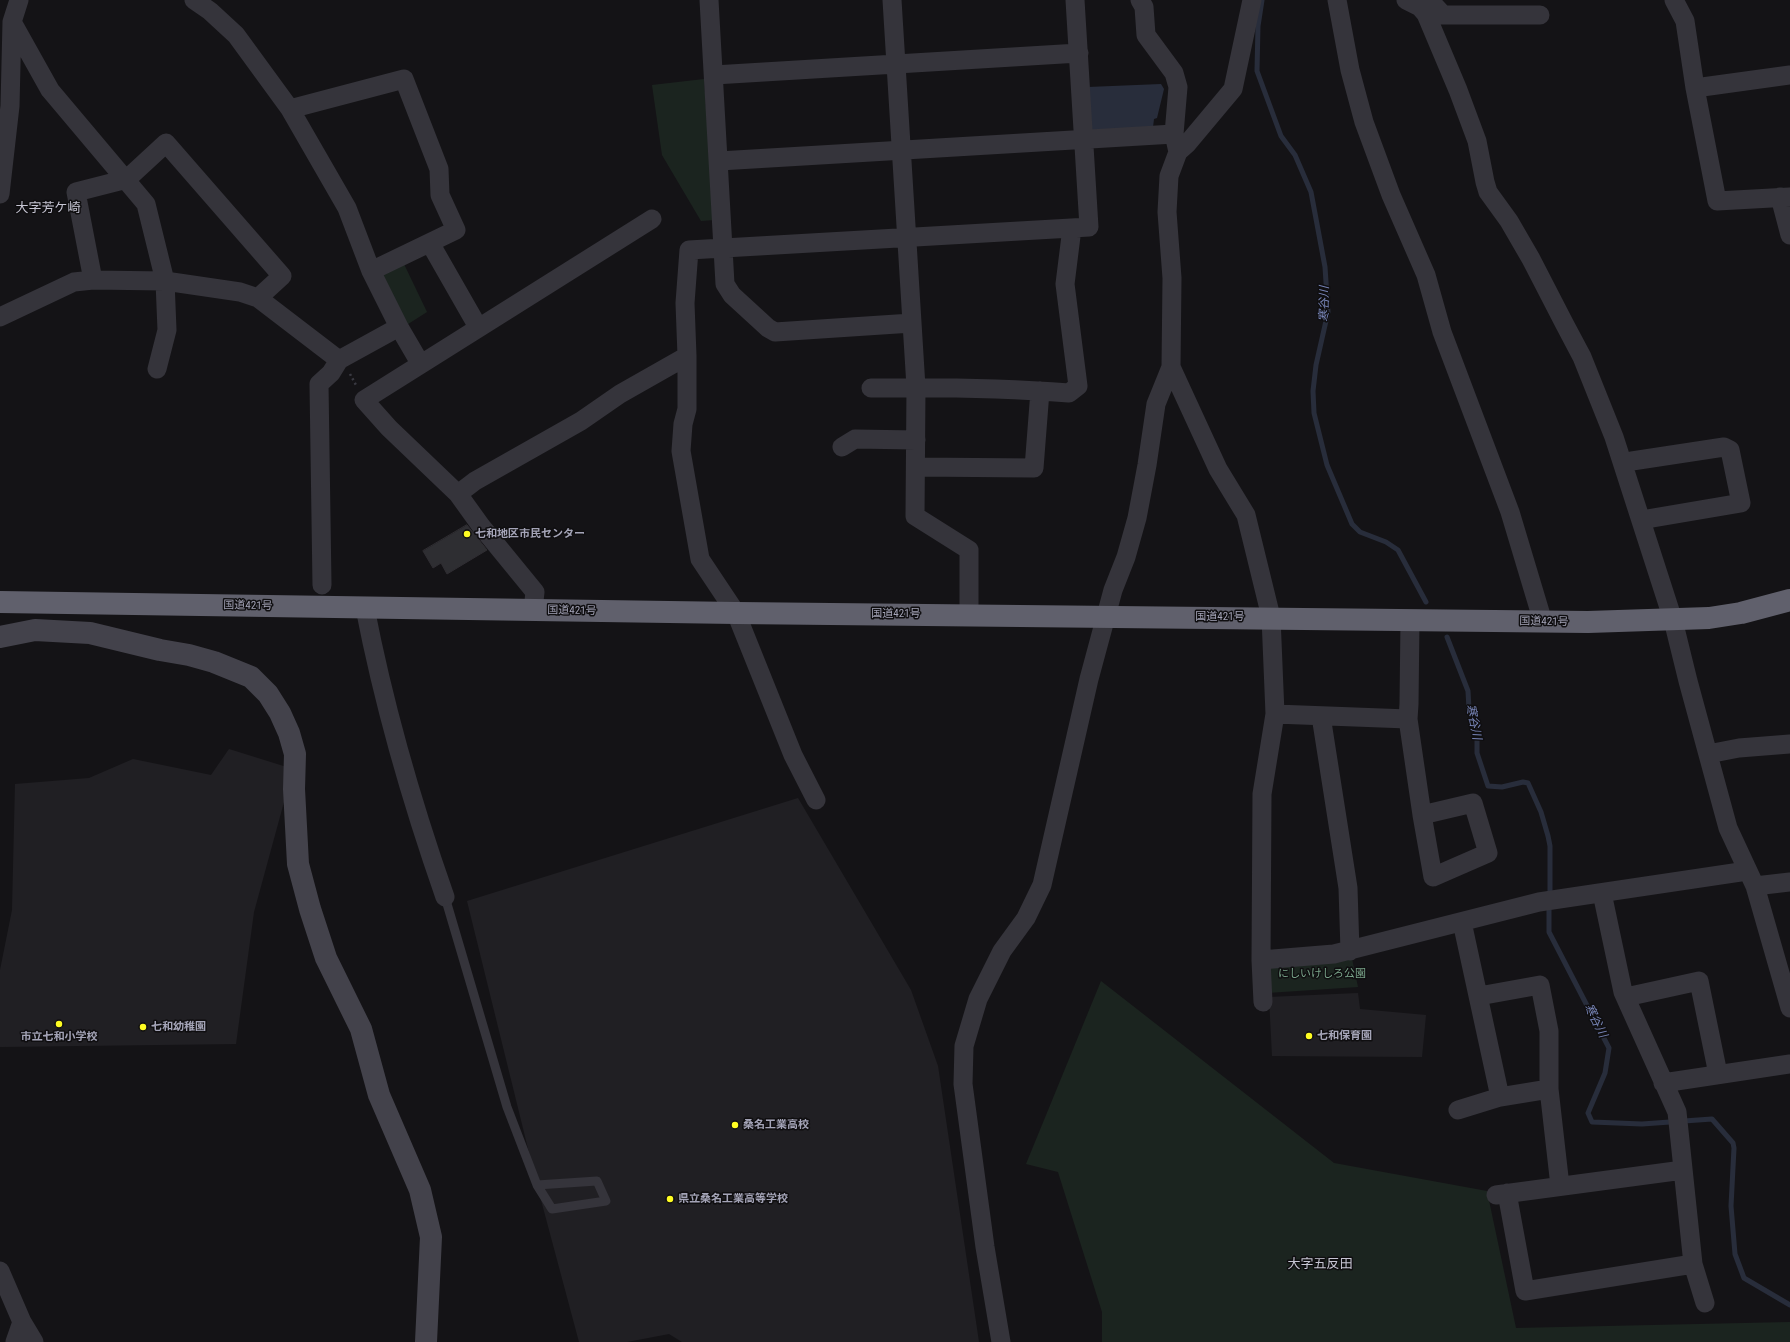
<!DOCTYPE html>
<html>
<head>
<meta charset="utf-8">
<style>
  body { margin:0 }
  canvas { display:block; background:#141316 }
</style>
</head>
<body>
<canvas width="1790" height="1342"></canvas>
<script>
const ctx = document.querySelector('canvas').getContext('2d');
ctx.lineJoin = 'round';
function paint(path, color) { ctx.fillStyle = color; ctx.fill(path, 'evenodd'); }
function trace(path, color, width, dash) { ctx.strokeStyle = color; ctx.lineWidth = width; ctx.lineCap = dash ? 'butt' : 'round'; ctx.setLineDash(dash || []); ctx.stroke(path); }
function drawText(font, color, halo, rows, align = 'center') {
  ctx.font = font + ' "Roboto Condensed","Noto Sans JP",sans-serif'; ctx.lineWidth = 3; ctx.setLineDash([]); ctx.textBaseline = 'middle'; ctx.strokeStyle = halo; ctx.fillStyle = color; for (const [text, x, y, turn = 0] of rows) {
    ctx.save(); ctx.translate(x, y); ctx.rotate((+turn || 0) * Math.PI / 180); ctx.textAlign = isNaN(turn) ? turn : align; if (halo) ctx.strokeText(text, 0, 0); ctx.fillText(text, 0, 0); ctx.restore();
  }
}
paint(new Path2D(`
  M229,749L293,769L254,912L236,1044L0,1047V970L12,910L15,784L89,778L133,759L211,775Z
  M798,798L911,990L938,1066L979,1342H682L669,1334L627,1342H579L537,1185L467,901Z
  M1358,993L1360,1009L1426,1015L1422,1057L1272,1056L1269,997Z`), '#201f23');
paint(new Path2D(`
  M704,79L714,220L701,221L662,155L652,85Z
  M403,262L427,312L405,326L381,278L385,271Z
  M1351,954L1358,987L1267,993L1265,963Z
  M1101,981L1334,1163L1487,1191L1516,1328L1790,1322V1342H1102V1312L1058,1172L1026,1164Z`), '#1b241f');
paint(new Path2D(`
  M1161,84L1164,89L1157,118L1154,119L1153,127L1095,132L1090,127L1088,87Z`), '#282d3b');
trace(new Path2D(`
  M1262,0L1258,26L1257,71L1281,136L1295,155L1311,192L1325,267L1328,312L1316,365L1313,391L1314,413L1327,465L1352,524L1360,532L1386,542L1398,550L1426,602
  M1447,637L1468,691L1469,709L1477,733V753L1488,786L1502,787L1523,782L1528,783L1541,812L1548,836L1550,846V896
  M1549,904V932L1609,1048L1605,1073L1588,1113L1592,1122L1642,1124L1712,1119L1733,1143L1734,1148L1731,1206L1735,1254L1744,1278L1790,1305`), '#282d3b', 5);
const building = new Path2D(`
  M467,525L487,550L447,574L441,563L433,568L423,551Z`);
paint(building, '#2e2e32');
trace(building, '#2f2d32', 1);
trace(new Path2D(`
  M350,374L356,385`), '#3a3a42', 2.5, [2, 3]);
trace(new Path2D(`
  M445,897L507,1107L537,1185L597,1181L606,1201L552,1209L537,1185`), '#35343b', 9);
trace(new Path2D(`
  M194,0L210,11L236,35L290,109L347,208L371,271L399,327L339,360L331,373L319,384L322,585
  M709,0L725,284L732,295L768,328L775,332L912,323
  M892,0L916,387L915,516L969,550V615
  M1337,0L1350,70L1364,122L1391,195L1426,275L1442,332L1510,512L1543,622
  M1406,0L1420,7L1426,14L1458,90L1477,141L1485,182L1488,192L1509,221L1531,259L1564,323L1582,357L1614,437L1673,620L1688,681L1728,828L1755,886L1790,1008
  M1674,0L1685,21L1695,88L1717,201L1790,197
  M1420,7L1433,4L1443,15H1540
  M12,22L50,90L146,204L165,281L167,330L157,369
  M714,75L1079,53
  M1695,88L1790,75
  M290,109L404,79L439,169L440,195L456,230L371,271
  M1178,152L1187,144L1233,89L1252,0
  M719,161L1174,134
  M0,194L10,106L12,22L19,0
  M1780,197L1790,235
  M430,243L478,327
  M93,280L76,192L127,179L166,143L282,276L258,298
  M0,317L74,282L93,280L165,281L240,292L258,298L339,360
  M399,327L420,363
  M687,356L685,303L689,250L1089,227L1075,0
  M1171,367L1218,469L1246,515L1271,617L1275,714L1262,794L1261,960L1263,1002
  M871,388C937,387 1004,388 1069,393L1078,386L1065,284L1072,228
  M842,447L855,439L916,440
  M1623,465L1632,461L1724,447L1730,450L1741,503L1641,520
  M916,467L1034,468L1040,391
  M458,494L389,428L364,400L652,219
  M365,608C384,706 412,803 445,897
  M533,610L535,592L481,526L458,494L475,481L581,421L620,394L687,356V409L683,424L681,451L700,559L736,613L793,755L816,800
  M1410,620L1409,704L1408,719L1422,815L1433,877L1488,853L1473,803L1422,815
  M1275,714L1408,719
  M1321,716L1348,888L1350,951
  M1708,754L1739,748L1790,744
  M1755,886L1790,882
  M1602,893L1623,992L1677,1112L1693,1264L1705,1303
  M1462,922L1500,1097
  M1261,960L1334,954L1539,902L1747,871
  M1479,996L1540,985L1549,1031V1089L1560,1186
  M1626,997L1699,981L1718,1074
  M1663,1083L1790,1064
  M1458,1110L1500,1097L1549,1089
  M1507,1193L1525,1291L1693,1264
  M1496,1195L1683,1170
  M0,1271L22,1322L34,1342
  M15,1342L22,1322
  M1001,1342L985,1247L963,1084L964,1046L978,999L1002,951L1026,918L1042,885L1089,679L1113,590L1126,557L1137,518L1147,465L1156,404L1171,367L1172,278L1167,212L1169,176L1178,152L1174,134L1178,87L1174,73L1146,35L1144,7L1140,0`), '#35343b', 19);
trace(new Path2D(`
  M0,637L35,630L90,633L160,650L189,655L214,662L251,677L268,694L280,713L289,733L295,754L294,789L298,864L310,909L326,958L361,1029L379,1095L420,1190L431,1237L426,1342`), '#43424b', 22);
trace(new Path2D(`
  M0,602L736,613L1588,622L1709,618L1741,613L1790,600`), '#60606c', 22);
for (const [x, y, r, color] of [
  [467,534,4,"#fffd22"],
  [59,1024,4,"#fffd22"],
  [143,1027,4,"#fffd22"],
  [1309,1036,4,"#fffd22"],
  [735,1125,4,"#fffd22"],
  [670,1199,4,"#fffd22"]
]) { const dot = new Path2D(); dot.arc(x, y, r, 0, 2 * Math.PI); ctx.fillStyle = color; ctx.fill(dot); trace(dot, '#0f0e10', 1.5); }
drawText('bold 11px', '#a4a4b7', '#0f0e10', [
  ["七和地区市民センター",475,534],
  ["七和幼稚園",151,1027],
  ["七和保育園",1317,1036],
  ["市立七和小学校",59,1037,"center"],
  ["桑名工業高校",743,1125],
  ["県立桑名工業高等学校",678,1199]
], 'left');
drawText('11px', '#a4a4b7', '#0f0e10', [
  ["国道421号",248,606,1],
  ["国道421号",572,611,1],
  ["国道421号",896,614],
  ["国道421号",1220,617],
  ["国道421号",1544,622,1]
]);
drawText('11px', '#79a48a', '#0f0e10', [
  ["にしいけしろ公園",1322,974]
]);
drawText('italic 12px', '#7784b6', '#0f0e10', [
  ["寒谷川",1325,304,-89],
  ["寒谷川",1473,722,79],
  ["寒谷川",1595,1021,63]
]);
drawText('13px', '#c6c5d3', '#0f0e10', [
  ["大字芳ケ崎",48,209],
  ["大字五反田",1320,1265]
]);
</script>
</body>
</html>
